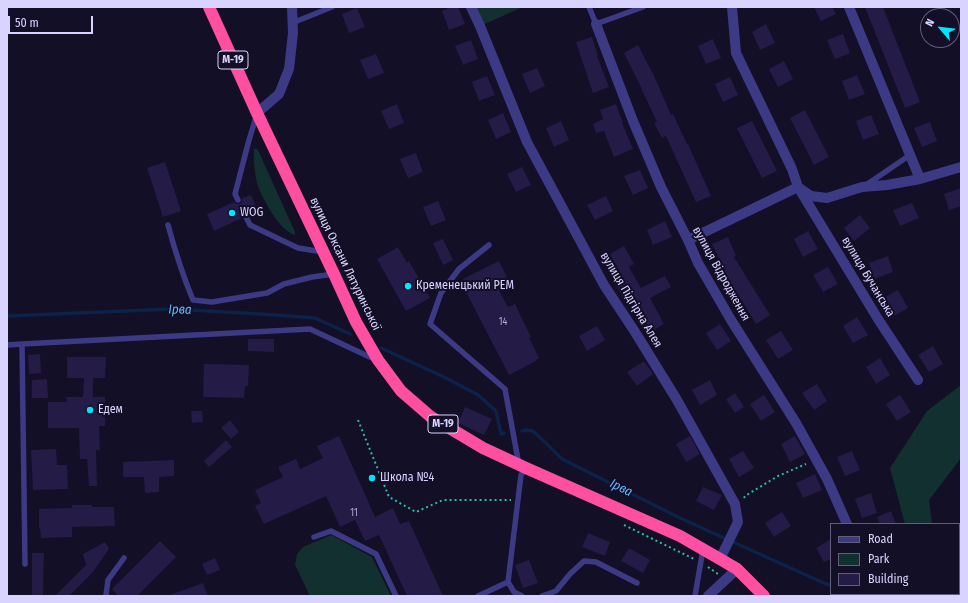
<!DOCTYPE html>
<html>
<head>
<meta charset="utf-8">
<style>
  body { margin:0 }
  #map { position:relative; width:968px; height:603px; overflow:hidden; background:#130f26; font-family:"Fira Sans Condensed",sans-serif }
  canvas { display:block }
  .frame { position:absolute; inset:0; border:8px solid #d9d4ff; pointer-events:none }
  .legend { position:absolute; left:830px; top:523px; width:130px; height:72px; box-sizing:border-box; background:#130f26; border:1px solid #625e7d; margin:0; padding:5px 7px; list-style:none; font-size:12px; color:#d9d4ff }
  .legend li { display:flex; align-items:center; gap:8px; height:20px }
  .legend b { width:20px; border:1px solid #625e7d }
  .north { position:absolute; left:920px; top:8px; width:40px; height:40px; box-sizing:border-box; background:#130f26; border:1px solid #625e7d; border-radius:50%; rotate:298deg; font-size:11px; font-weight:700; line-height:16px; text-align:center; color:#d9d4ff }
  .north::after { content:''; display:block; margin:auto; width:14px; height:18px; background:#00e5ff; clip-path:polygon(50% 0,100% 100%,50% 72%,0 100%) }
  .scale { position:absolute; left:8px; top:16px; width:85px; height:18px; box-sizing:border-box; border:2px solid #d9d4ff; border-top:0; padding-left:5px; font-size:12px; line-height:14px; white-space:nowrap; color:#d9d4ff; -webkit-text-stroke:3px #130f26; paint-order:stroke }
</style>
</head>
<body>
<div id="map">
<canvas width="968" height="603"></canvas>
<div class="frame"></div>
<ul class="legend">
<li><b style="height:5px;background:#3d3a85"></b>Road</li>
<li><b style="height:11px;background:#12302f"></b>Park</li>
<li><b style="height:11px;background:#241b47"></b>Building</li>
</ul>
<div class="north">N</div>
<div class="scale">50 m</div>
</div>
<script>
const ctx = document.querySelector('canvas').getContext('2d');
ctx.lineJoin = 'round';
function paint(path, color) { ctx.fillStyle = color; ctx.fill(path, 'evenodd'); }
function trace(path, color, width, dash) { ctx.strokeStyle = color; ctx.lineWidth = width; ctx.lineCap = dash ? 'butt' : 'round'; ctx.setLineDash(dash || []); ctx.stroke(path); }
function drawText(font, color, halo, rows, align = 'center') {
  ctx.font = font + ' "Fira Sans Condensed",sans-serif'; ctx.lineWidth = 4; ctx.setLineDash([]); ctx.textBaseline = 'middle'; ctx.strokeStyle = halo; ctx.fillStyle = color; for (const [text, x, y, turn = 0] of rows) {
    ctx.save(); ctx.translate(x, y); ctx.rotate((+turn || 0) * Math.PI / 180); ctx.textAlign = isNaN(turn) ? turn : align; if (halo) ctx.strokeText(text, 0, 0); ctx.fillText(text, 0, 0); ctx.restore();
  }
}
paint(new Path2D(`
  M472,7H523L480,26Z
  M254,149H257L258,150L295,232V235C280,231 263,200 258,186C255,178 253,158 254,149Z
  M961,385V458L929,500L932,524H905L890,468L927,411Z
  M331,535L372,557L391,596H310L295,565L297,554L303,547Z`), '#12302f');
trace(new Path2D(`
  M7,316L173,309L277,315L315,318L350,334
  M381,348L444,377L478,395L496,411L501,434L504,433
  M522,431L527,430L533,431L546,443L562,459L678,517L726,539
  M733,542L826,584L831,585`), '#0c2248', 3.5);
paint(new Path2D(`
  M451,7H458L465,24L449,30L442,11Z
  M814,7H832L836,14L821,21Z
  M865,7H883L920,102L905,108Z
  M357,8L365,27L349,33L342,14Z
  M766,24L775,43L760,50L752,32Z
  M843,34L850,53L835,59L827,40Z
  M592,37L598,56H597L609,87L593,93L576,42Z
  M713,39L721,58L706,64L698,46Z
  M471,40L478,59L463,65L455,46Z
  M638,45L654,76L671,115L673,114L687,144H688L711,196L696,202L666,136L662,138L654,123L657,122L642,90V89L624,53Z
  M376,54L384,73L368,79L360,60Z
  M784,61L793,79L778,87L769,69Z
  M537,68L545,86L530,93L522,74Z
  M857,75L865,94L849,100L842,81Z
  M487,76L495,95L479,101L472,82Z
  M730,77L738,95L723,102L715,84Z
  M397,104L404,123L389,129L381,111Z
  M616,104L623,123H622L633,149L614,157L604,131L596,133L593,124L603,119L600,110Z
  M805,110L829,157L814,165L790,118Z
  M503,113L511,132L496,139L488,120Z
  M871,115L879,134L863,140L856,121Z
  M561,121L569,140L554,147L546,128Z
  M752,121L777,171L762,178L737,128Z
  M930,122L937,141L922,147L914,128Z
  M416,153L423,172L408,178L400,159Z
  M165,162L181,211L163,217L147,168Z
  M522,167L531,185L516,192L507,174Z
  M640,170L648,188L633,195L624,176Z
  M961,188V206L949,210L944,194Z
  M251,195L258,211L250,215L248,213H244L242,215V218L214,231L207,214L234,202L236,204H240L242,202V198Z
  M606,196L613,211L595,220L587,205Z
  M438,201L446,220L431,226L423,207Z
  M912,203L919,218L900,226L893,210Z
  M860,215L870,228L854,241L844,228Z
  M665,221L672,237L653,245L647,230Z
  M808,231L818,249L803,257L794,239Z
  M728,237L736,256L734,257L770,315L756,324L728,278L712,244Z
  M443,239L453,260L443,265L433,243Z
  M624,246L634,264L629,267L641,288L665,276L671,287L650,298L664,324L651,332L630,294L623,298L615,284L624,279L610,254Z
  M398,247L407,263L409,261L430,298L406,311L377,259Z
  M888,256L893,272L874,279L869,263Z
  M499,261L507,277L495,283L508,307L515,304L531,337L529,338L539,358L536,360V361L509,375L464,288L467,286L463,279Z
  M828,267L838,284L823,292L813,275Z
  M898,290L908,308L894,316L884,298Z
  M857,317L868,335L853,343L843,326Z
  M720,324L731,341L717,350L706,333Z
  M597,326L605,340L587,351L579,336Z
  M781,331L793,350L778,359L766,340Z
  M248,339H274V352L248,351Z
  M933,346L943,364L929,372L918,355Z
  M40,354L41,373L29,374L28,355Z
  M67,357H106L105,378H93V397H105V426H99L100,450H96L97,486H89L87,459H80L79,428H48V402H67L66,397H83L84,378H67Z
  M880,358L890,375L876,384L866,367Z
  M644,361L653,374L637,386L627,372Z
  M204,364L249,365L248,386H245L244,398L203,397Z
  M47,379L48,398H32V380Z
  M710,380L717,395L700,405L692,390Z
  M817,384L827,401L814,410L802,393Z
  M735,393L744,407L735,413L726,399Z
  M764,395L775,412L761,421L750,404Z
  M900,395L911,412L897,421L886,404Z
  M465,407L492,419L484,435L458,423Z
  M191,411H202L203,422L192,423Z
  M230,420L239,432L231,439L221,428Z
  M339,436L375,517L393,508L400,524L409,521L443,596H407L379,535L365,541L355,520L340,527L326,496L264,524L255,506L261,503L255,490L283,477L278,467L296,459L300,469L321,459L323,458L317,446Z
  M690,436L700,454L686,462L676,444Z
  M795,436L805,454L790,462L781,444Z
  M226,440L232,447L209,467L204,461Z
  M56,449L57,465H67L68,489L33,490L31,450Z
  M743,451L754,468L739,477L729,459Z
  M852,451L860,470L845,476L837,457Z
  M174,460V476L159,477V492L145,493L144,477H123V462Z
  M815,474L822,490L803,498L796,483Z
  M703,487L722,495L714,510L696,501Z
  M871,493L877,513L862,518L855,499Z
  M72,505H92V507H114L115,526L72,527V537L41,538L40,528H39V509L72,508Z
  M891,511L896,524H880L877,517Z
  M782,512L791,526L774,537L765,523Z
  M588,533L610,542L605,556L582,547Z
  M831,539V559L824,562L816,548Z
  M160,541L176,557L137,596H118L112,589Z
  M105,542L109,549L93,572L69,596H55L86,565L83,554Z
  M629,548L650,560L643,573L621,561Z
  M32,553H44L43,595H32Z
  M215,558L220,570L207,575L202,564Z
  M529,560L538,583L523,588L515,565Z
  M203,583L208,596H171L170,595Z`), '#241b47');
trace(new Path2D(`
  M358,420L389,497L416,512L443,500H511
  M744,498L745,496L778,476L806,464
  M624,525L694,559
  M959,563L961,566
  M708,567L718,574`), '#2fb8b0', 2, [2, 3]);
trace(new Path2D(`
  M589,7L596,24L643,7
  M292,23L332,7
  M866,185L910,155
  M238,200L235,194L249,140L257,114
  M246,217L250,225L298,248L323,252
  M168,225C175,251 183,276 193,300L212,302L267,293L284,284L312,277L334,274
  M489,245L459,269L441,293L430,324L505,389L519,465
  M7,345L22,344
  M314,537L331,531L376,554L396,596
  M25,564L22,344L310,329L374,359
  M508,582L514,592L522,596
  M107,596L106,595L108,580L124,558
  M478,596L508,582L521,475L526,468
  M542,596L556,591L570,574L584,561L596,562L637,583
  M695,596L703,549`), '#3d3a85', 5.5);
trace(new Path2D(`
  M471,7L480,26L527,142L604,285L635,332L677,400L735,504L738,522L720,559
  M732,7L736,53L792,169L798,187L878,319L918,380
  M849,7L920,179
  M596,24L633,121L661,187L688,240L698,263L731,320L796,423L827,479L847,524
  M257,113L279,94L289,69L293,33L292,7
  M688,240L798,187L811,196L827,198L862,187L887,185L920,179L961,167
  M708,596L737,569
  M864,596V594`), '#3d3a85', 10);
trace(new Path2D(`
  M209,7L257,113L334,274L356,322L378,360L401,391L431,417L483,448L526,468L680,536L720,559L737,569L764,596`), '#ff4fa3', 12);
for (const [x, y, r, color] of [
  [232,213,4,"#00e5ff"],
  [408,286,4,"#00e5ff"],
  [90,410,4,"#00e5ff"],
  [372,478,4,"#00e5ff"]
]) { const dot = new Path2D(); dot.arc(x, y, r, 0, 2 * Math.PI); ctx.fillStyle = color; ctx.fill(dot); trace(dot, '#130f26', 1.5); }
drawText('10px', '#aca6d1', null, [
  ["14",503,322],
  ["11",354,513]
]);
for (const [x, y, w] of [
  [233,60,30],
  [443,424,30]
]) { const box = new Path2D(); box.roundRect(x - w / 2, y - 9, w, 18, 3); ctx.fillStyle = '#130f26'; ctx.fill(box); trace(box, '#d9d4ff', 1); }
drawText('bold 11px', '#d9d4ff', null, [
  ["М-19",233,60],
  ["М-19",443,424]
]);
drawText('12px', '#d9d4ff', '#130f26', [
  ["WOG",240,213],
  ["Кременецький РЕМ",416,286],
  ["Едем",98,410],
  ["Школа №4",380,478]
], 'left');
drawText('12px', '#d9d4ff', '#130f26', [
  ["вулиця Оксани Лятуринської",345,264,64],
  ["вулиця Відродження",721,274,61],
  ["вулиця Бучанська",868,277,59],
  ["вулиця Підгірна Алея",631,300,59]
]);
drawText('italic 13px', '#62b6ff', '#130f26', [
  ["Ірва",180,310,1],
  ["Ірва",621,488,26]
]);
</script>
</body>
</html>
